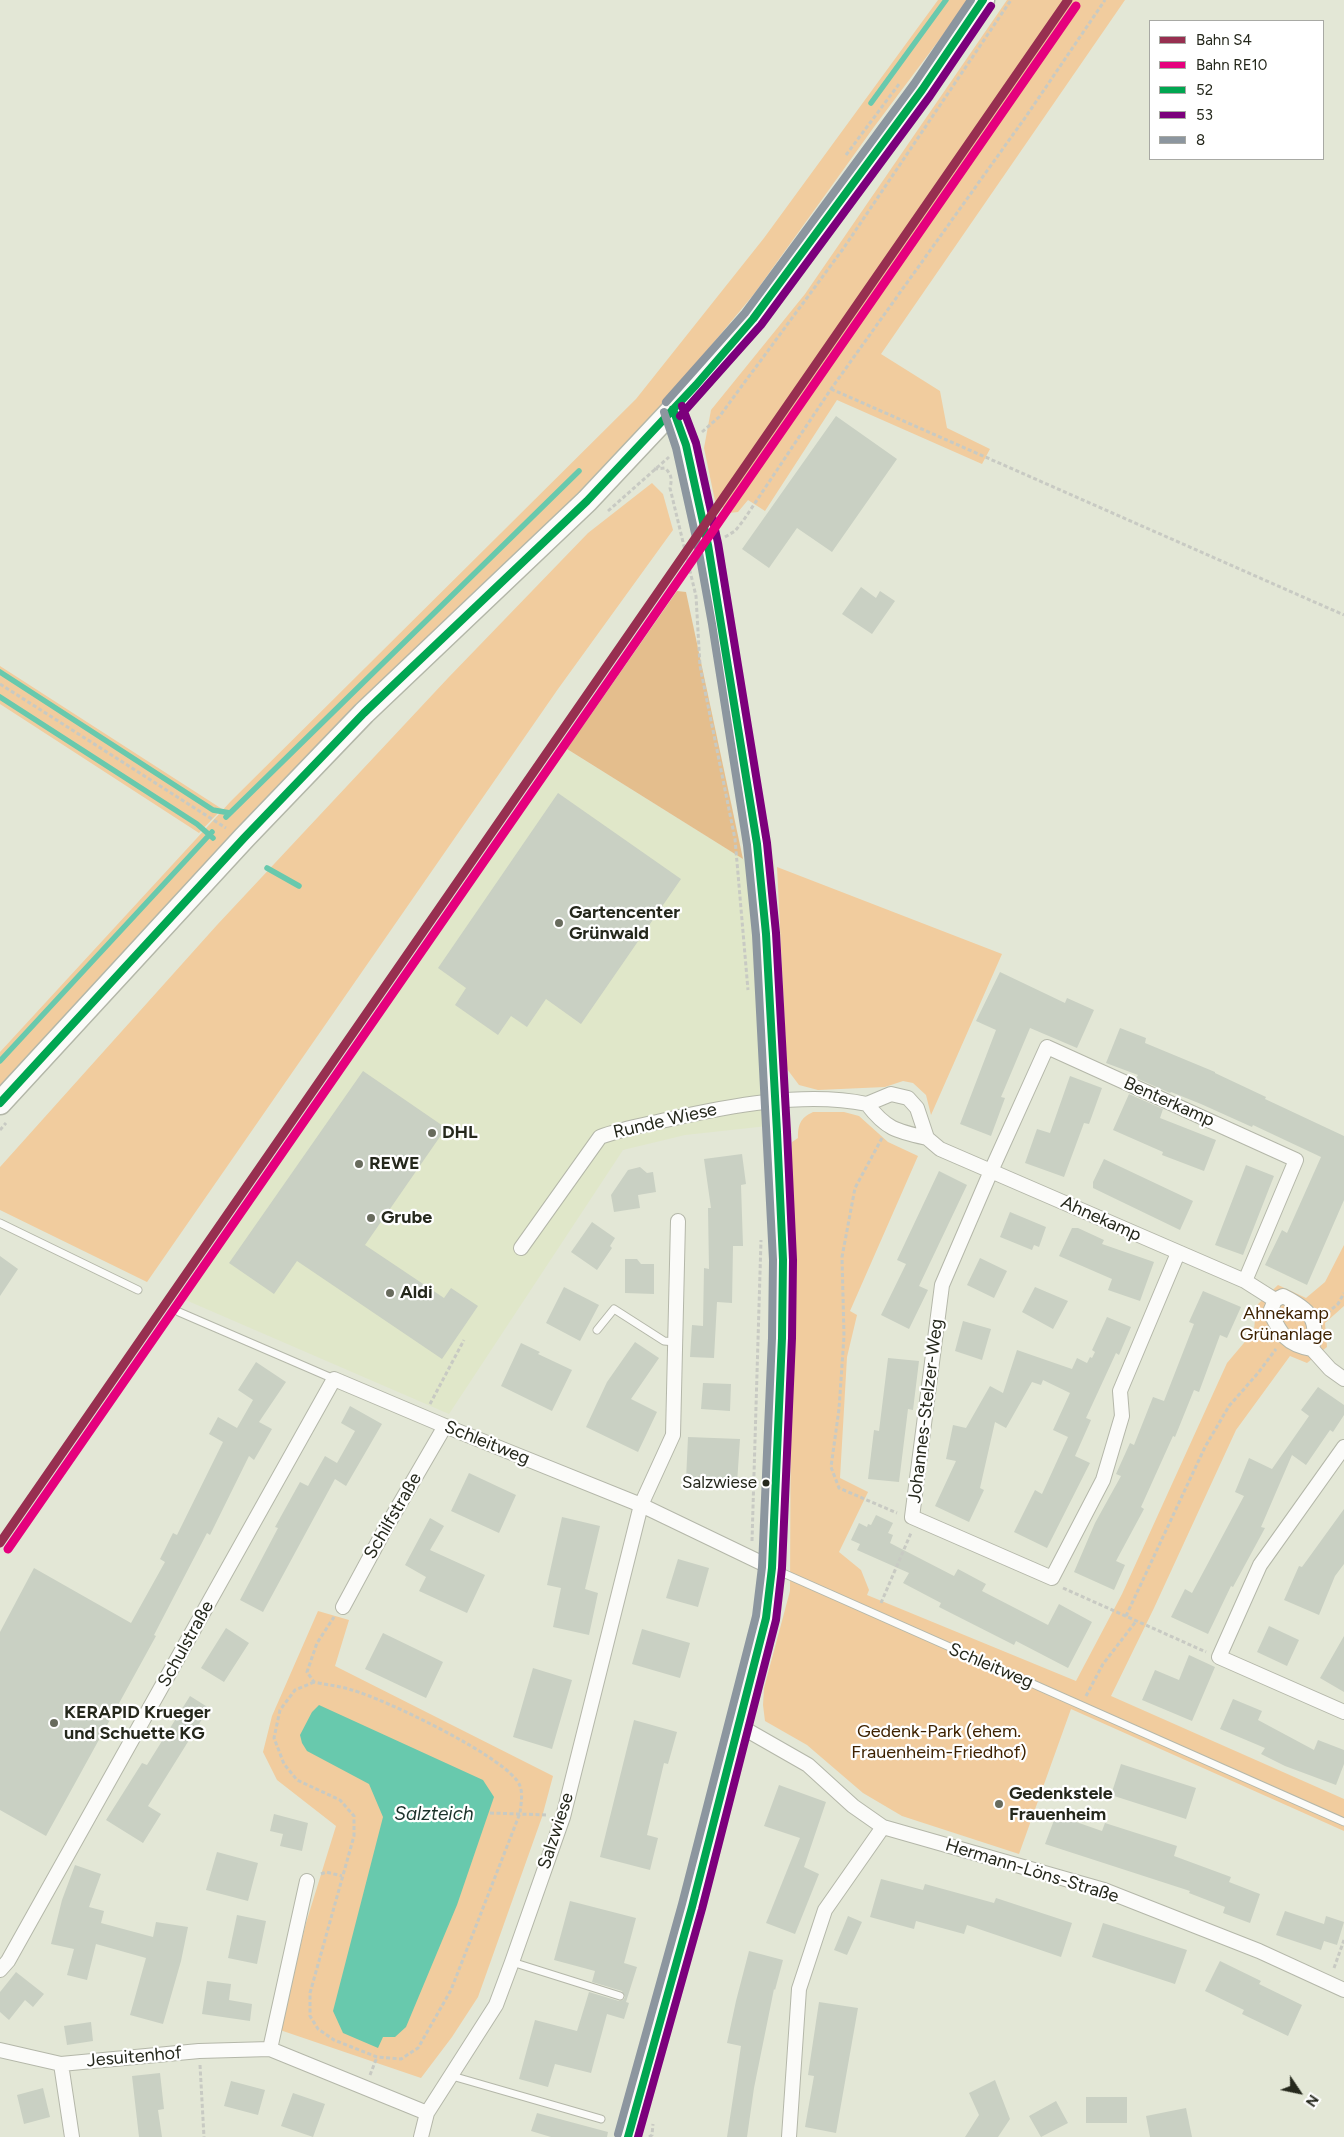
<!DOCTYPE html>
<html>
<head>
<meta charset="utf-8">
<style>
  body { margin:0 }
  #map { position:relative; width:1344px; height:2137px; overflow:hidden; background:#e3e7d6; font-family:Figtree,sans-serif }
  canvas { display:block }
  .legend { position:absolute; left:1149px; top:20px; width:175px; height:140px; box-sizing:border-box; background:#fff; border:1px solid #a8a9a4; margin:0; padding:6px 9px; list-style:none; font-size:15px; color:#25281c }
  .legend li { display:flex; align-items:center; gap:10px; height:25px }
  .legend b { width:25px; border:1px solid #a8a9a4 }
  .north { position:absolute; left:1274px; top:2067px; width:50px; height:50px; -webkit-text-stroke:4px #fff; paint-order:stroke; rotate:124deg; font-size:14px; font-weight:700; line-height:20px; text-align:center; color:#25281c }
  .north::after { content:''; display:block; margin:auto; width:18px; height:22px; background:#25281c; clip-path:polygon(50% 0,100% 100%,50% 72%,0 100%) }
</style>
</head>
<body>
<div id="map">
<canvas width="1344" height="2137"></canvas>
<ul class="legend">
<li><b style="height:6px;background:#972f50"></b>Bahn S4</li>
<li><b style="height:6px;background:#e5007d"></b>Bahn RE10</li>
<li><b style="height:6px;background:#00a651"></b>52</li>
<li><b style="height:6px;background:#7c007c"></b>53</li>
<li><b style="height:6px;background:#8c969f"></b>8</li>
</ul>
<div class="north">N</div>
</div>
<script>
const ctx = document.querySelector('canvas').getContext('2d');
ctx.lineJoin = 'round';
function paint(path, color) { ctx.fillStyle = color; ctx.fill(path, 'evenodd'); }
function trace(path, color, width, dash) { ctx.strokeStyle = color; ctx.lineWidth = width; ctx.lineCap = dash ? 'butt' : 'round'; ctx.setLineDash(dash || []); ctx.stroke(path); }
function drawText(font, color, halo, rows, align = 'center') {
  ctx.font = font + ' Figtree,sans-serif'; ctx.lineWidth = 4.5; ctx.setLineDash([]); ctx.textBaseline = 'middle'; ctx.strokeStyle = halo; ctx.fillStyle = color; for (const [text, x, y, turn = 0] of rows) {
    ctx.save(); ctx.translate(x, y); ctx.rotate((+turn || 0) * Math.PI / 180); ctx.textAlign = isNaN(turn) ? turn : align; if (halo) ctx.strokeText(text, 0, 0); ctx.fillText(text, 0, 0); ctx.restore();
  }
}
paint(new Path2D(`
  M560,745L743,859L775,860L774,915L786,1124L685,1135L623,1150L449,1414L181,1298Z`), '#e0e7c9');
paint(new Path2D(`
  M938,0H969L874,127L754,294L656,412L0,1091V1052L231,801L636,399L764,238Z
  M1007,0H1125L881,354L940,391L947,428L990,449L982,464L837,400L765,511L748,500L738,512L729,513L715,501L704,448L711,410L805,294Z
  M652,483L663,494L673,530L558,689L147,1282L0,1210V1167L217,925L448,678L588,533Z
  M0,666L222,809L199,833L0,704Z
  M777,867L1002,954L931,1115L926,1095L913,1083L903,1081L885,1087L818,1090L799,1085L787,1069Z
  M813,1112H844L859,1116L888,1142L918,1156L850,1311L857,1315L847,1357L840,1478L868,1492L839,1552L861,1570L869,1590L867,1595L1076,1681L1122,1594L1227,1363L1254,1331L1256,1306L1278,1285L1306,1298L1325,1282L1344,1245V1306L1325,1323L1327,1347L1307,1363L1290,1356L1236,1430L1154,1608L1111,1696L1344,1799V1831L1071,1709L1019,1854L902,1816L863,1793L807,1745L765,1721L763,1705L764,1688L790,1591L792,1142L798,1138C798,1125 800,1118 813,1112Z
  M318,1611L349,1620L335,1666L553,1776L542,1817L478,1997L452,2037L421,2078L280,2030L306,1923L336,1826L277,1780L263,1752L272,1716Z`), '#f1cc9e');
paint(new Path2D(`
  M677,591L686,592L743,859L567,749Z`), '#e4be8d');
paint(new Path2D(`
  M319,1705L483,1780L494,1797L457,1905L406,2027L395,2037H383L378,2048L343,2033L333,2011L383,1817L369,1784L307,1751L302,1743L300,1735L312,1712Z`), '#68c9ad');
trace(new Path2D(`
  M871,103L946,0
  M0,672L213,810L230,813
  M0,697L197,824L213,838
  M226,817L579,471
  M267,868L299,886
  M0,1061L212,832`), '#68c9ad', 5.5);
paint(new Path2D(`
  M836,416L897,459L832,552L797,528L769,568L742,549Z
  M861,587L876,598L880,591L895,601L872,634L842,614Z
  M558,793L681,879L581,1024L546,999L527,1027L511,1016L498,1035L455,1005L466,988L438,968Z
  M1000,972L1065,1003L1067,998L1094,1010L1077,1048L1030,1028L1001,1097L1005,1098L991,1136L960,1124L996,1030L976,1021Z
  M1120,1028L1146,1038L1145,1043L1215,1072V1073L1266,1097L1265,1099L1344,1136V1200L1307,1285L1265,1265L1282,1230L1287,1233L1321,1157L1253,1125L1252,1127L1201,1104L1171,1092L1170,1093L1136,1078L1138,1075L1106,1063Z
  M363,1071L446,1128L365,1245L444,1298L451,1288L478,1306L442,1359L297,1261L274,1294L229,1263Z
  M1070,1076L1102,1088L1089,1124L1084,1123L1064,1177L1025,1163L1037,1129L1050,1133Z
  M1129,1094L1163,1109L1160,1118L1216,1140L1204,1171L1162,1155L1163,1152L1113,1130Z
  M742,1154L746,1184L741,1185L743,1246H733L732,1303L717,1302L714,1358L690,1357L692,1325L703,1326L704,1268L709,1269L708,1208H711L704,1159Z
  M1104,1159L1193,1201L1180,1230L1093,1188V1182Z
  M1246,1165L1274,1176L1243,1255L1215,1245Z
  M640,1167L647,1173L653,1172L656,1192L638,1195L640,1208L614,1212L611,1195L628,1170Z
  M939,1171L967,1185L919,1286L928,1290L909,1329L881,1315L906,1264L897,1260Z
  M1010,1212L1046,1227L1039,1247L1034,1245L1032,1250L1000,1237Z
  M592,1222L615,1238L610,1246L612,1248L597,1270L571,1252Z
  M1072,1228H1078L1104,1240L1102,1244L1154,1262L1140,1301L1108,1290L1112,1279L1059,1256Z
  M0,1256L18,1269L0,1296Z
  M980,1258L1007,1271L994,1298L967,1285Z
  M625,1259H637L641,1264H654V1294L625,1293Z
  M564,1287L599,1305L580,1341L546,1323Z
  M1035,1287L1068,1301L1053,1329L1022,1312Z
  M1203,1291L1241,1307L1227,1338L1220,1335L1199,1392L1194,1390L1175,1437L1173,1436L1141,1507L1144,1509L1116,1561L1125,1565L1114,1590L1074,1572L1095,1523L1121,1476L1116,1474L1130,1443L1134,1445L1153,1397L1164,1401L1194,1324L1189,1322Z
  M1107,1317L1131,1327L1119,1355L1116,1353L1086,1418L1091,1420L1075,1456L1090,1463L1047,1548L1014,1532L1035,1490L1042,1494L1068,1437L1053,1430L1070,1393L1043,1380L1041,1385L1032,1382L1006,1428L995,1422L980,1488L984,1490L969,1522L935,1506L956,1461L946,1459L953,1425L966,1428L990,1386L1003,1393L1017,1350L1072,1369L1077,1358L1087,1363L1090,1357L1092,1358L1095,1352L1092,1350Z
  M963,1321L991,1329L982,1360L955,1351Z
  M635,1342L659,1358L631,1399L657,1412L638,1452L586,1427L607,1382Z
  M521,1343L540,1352L538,1354L572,1370L552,1411L501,1386Z
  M888,1358L919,1361L913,1410L908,1409L899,1482L868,1479L874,1430L879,1431Z
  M256,1362L286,1382L259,1422L272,1429L254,1460L249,1456L210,1535L207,1533L154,1635L156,1636L46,1836L0,1810V1632L34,1568L131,1623L165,1562L160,1559L173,1533L177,1535L223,1442L209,1434L218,1417L237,1428L253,1400L238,1390Z
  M703,1383L731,1384L730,1411L701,1409Z
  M1318,1387L1344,1405V1415L1333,1432L1330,1430L1306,1465L1292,1455L1261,1527L1265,1528L1233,1587L1231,1586L1208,1634L1171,1617L1185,1589L1192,1593L1244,1496L1235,1492L1249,1458L1272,1469L1309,1416L1301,1410Z
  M350,1406L382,1424L346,1486L335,1479L263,1612L240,1600L278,1528L275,1527L300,1482L308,1486L325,1456L337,1463L355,1431L341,1423Z
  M688,1437L740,1439L737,1483L686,1480Z
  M469,1473L516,1495L499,1533L451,1511Z
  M1344,1509V1564L1335,1576L1319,1615L1284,1600L1299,1566L1302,1567Z
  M876,1515L893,1523L888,1533L893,1535L890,1543L954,1576L958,1569L986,1584L982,1591L1048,1625L1059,1604L1092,1622L1068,1668L1016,1641L1014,1645L939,1607L941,1603L903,1583L909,1573L857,1550L860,1544L851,1540L859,1523L867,1527L868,1524L871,1525Z
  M562,1517L600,1526L585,1589L598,1593L589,1635L553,1627L561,1588L547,1585Z
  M430,1518L444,1526L430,1550L485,1575L467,1613L419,1591L426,1577L405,1565Z
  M678,1559L709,1568L698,1607L666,1598Z
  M1269,1626L1299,1640L1287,1666L1257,1652Z
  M226,1628L249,1643L224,1682L201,1668Z
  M642,1629L690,1643L680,1678L632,1664Z
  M383,1633L443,1662L426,1698L365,1669Z
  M1344,1636V1692L1320,1678Z
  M1189,1655L1215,1667L1192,1721L1142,1700L1155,1670L1179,1680Z
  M533,1668L572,1680L552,1749L513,1737Z
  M190,1696L209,1708L148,1806L161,1814L143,1843L106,1820L142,1763L147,1765Z
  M1233,1699L1262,1711L1258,1720L1314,1750L1318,1740L1344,1750V1764L1336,1785L1285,1766L1261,1754L1265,1748L1220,1729Z
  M634,1720L677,1732L668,1764L664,1763L647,1835L658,1838L650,1870L600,1857Z
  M1121,1764L1196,1788L1186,1819L1111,1795Z
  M779,1785L826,1802L804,1867L819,1874L795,1934L766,1923L800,1838L764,1826Z
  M274,1814L308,1823L302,1851L280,1846L283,1834L270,1831Z
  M1056,1815L1102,1831L1105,1823L1177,1846L1174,1856L1231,1877L1229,1882L1260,1894L1250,1923L1223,1913L1225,1907L1189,1893L1190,1891L1045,1844Z
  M217,1852L258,1863L248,1901L206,1890Z
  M75,1865L101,1874L89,1907L104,1911L101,1923L153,1937L156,1922L188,1927L181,1961L163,2024L130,2015L146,1958L96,1944L87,1980L67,1975L74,1949L51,1944L62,1900Z
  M881,1879L923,1890L925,1884L994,1903L996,1898L1072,1923L1061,1957L967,1925L964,1934L916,1921L914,1929L870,1917Z
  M570,1901L636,1918L624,1963L637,1967L626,2002L629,2003L624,2019L607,2014L591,2073L555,2064L548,2087L519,2079L535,2020L577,2031L589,1992L619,2001L623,2000L625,1997L622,1991L592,1982L595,1971L554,1960Z
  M1285,1911L1324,1924L1326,1916L1344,1922L1337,1945L1324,1941L1321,1950L1276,1935Z
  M237,1915L266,1921L257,1964L228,1958Z
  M848,1916L862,1922L847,1955L834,1950Z
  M1103,1923L1187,1950L1175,1984L1092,1957Z
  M749,1951L783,1960L775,1990L774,1989L754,2088L747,2137H727L741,2046L727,2043L736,2001Z
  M1220,1961L1261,1981L1259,1984L1302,2005L1288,2036L1242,2014L1244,2010L1205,1991Z
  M16,1972L44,1994L33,2007L25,2000L9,2020L0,2012V1992Z
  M207,1981L231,1984L229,2000L252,2004L250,2021L202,2014Z
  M819,2002L858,2008L836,2133L805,2127L814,2076L808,2075Z
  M91,2022L93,2041L67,2045L64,2026Z
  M160,2073L164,2109L158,2110L162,2137H139L132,2076Z
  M995,2080L1010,2119L998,2137H965L979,2115L969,2093Z
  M231,2081L265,2090L258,2115L224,2106Z
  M43,2088L50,2117L24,2124L17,2095Z
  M293,2093L325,2104L313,2137L281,2126Z
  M1086,2097H1127V2123H1086Z
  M1056,2101L1068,2123L1041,2137L1029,2116Z
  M1186,2108L1192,2137H1150L1146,2116Z
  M537,2113L608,2132L607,2137H551L531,2131Z`), '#c9d0c3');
const service = new Path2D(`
  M0,1223L138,1290
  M179,1312L334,1379
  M597,1330L614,1309L664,1341L675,1342
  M774,1569L1344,1822
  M512,1962L620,1996
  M452,2076L601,2119`);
const minor = new Path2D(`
  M891,1094L908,1098L917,1108L927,1138C896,1131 886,1129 867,1104Z
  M927,1138L940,1149L1245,1281L1275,1300
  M521,1248L600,1137C621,1129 644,1125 666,1120C728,1106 804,1091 867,1104
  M1178,1253L1120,1391L1122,1416L1103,1480L1052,1578L912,1517L942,1285L991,1171L1047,1047L1296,1160L1245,1281
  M1283,1296C1309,1309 1320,1319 1312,1349C1286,1345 1281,1334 1270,1312L1275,1300Z
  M1312,1349L1330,1369L1344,1379
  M1344,1447L1260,1565L1219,1657L1344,1712
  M343,1607L384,1531L445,1426
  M738,1725L808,1765L853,1806L883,1827L1104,1890L1259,1951L1344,1990
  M0,1970L8,1961L334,1379L445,1426L641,1505L772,1568
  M270,2049L307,1881
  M0,2050L61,2064L199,2051L270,2049L427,2113
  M61,2064L72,2137
  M421,2137L427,2113L496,2005L512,1962L563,1817L641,1505L673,1435L678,1221
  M789,2137L799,1989L825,1910L883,1827`);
const secondary = new Path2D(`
  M628,2137L692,1907L766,1618L772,1568L782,1338L783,1260L777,1132L766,934L757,844L722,622L708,545L686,445L673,409`);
const primary = new Path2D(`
  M0,1103L244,838L364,713L587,501L696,385L753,319L922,90L983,0`);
trace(service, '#b4b7a9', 9);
trace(minor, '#b4b7a9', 16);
trace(secondary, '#b4b7a9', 22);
trace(primary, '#b4b7a9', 25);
trace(new Path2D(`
  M846,155L899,84
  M831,389L1344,615
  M702,432L719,417L843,249L1011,0
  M654,469L665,468C672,475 672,479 670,488L696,596L700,666L735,839L748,990
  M608,511L669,457
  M725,537L735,531L743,521L831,389L1027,115L1105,0
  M0,684L226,828
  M0,1130L6,1123
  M882,1138L855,1188L842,1257L844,1336L839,1409L831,1467L839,1488L897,1513
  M1327,1313L1338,1304L1344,1293
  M430,1404L464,1340
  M752,1541L761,1240
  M1063,1588L1206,1652
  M881,1603L911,1533
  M1126,1616L1205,1447L1229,1406L1258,1373L1276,1349
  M314,1682L295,1690L280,1710L274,1738L284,1764L297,1780L340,1800L354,1816V1836L310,1993V2016L318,2029L334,2040L377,2057L401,2059L418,2048L451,1990L520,1813C521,1804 523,1794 520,1786C511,1759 382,1698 352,1690C340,1686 327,1685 314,1682L307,1672L317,1643L334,1617
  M1086,1696L1103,1664L1137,1620
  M490,1813L547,1815
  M321,1874L326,1872L342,1876
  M1334,1968L1344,1940
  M200,2065L204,2137
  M370,2075L377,2057
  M649,2137L652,2135L653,2124`), '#c8cac3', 3, [4, 2.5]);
trace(service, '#fbfbf9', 7);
trace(minor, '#fbfbf9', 14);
trace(secondary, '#fbfbf9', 20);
trace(primary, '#fbfbf9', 22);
trace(new Path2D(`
  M0,1103L244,838L364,713L587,501L696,385L753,319L922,90L983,0
  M628,2137L692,1907L766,1618L772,1568L782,1338L783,1260L777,1132L766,934L757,844L708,545L686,445L673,409`), '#00a651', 8);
trace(new Path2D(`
  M680,416L761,325L930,96L991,6
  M638,2137L702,1909L776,1620L782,1568L792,1338L793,1260L787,1132L776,933L767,843L718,543L696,443L682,406`), '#7c007c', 8);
trace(new Path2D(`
  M666,402L745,313L914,84L971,0
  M618,2134L682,1904L756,1616L762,1567L772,1338L773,1260L756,935L747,845L712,624L698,547L676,448L664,412`), '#8c969f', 8);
trace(new Path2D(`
  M0,1543L1068,0`), '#972f50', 9);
trace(new Path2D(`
  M8,1549L1076,6`), '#e5007d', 9);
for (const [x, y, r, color] of [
  [559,923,5,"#686b5d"],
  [432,1133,5,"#686b5d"],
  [359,1164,5,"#686b5d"],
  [371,1218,5,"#686b5d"],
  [390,1293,5,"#686b5d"],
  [766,1483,4.5,"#25281c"],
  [54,1723,5,"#686b5d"],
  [999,1804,5,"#686b5d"]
]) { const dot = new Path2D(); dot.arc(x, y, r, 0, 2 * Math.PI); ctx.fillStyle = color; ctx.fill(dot); trace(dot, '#fff', 2); }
drawText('17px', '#25281c', '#fff', [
  ["Salzwiese",757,1483]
], 'right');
drawText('bold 18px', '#25281c', '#fff', [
  ["Gartencenter",569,913],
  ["Grünwald",569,934],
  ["DHL",442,1133],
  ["REWE",369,1164],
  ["Grube",381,1218],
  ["Aldi",400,1293],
  ["KERAPID Krueger",64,1713],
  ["und Schuette KG",64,1734],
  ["Gedenkstele",1009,1794],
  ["Frauenheim",1009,1815]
], 'left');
drawText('18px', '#25281c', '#fff', [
  ["Benterkamp",1169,1102,24],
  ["Runde Wiese",665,1121,-13],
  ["Ahnekamp",1101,1219,24],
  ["Johannes-Stelzer-Weg",926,1411,-83],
  ["Schleitweg",487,1443,22],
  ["Schilfstraße",393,1516,-60],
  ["Schulstraße",186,1644,-61],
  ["Schleitweg",991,1666,23],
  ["Salzwiese",556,1831,-72],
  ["Hermann-Löns-Straße",1032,1871,17],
  ["Jesuitenhof",134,2057,-5]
]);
drawText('18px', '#3e2201', '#fff', [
  ["Ahnekamp",1286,1314],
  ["Grünanlage",1286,1335],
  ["Gedenk-Park (ehem.",939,1732],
  ["Frauenheim-Friedhof)",939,1753]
]);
drawText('italic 19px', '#1b312a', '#fff', [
  ["Salzteich",434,1814]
]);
</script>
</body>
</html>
